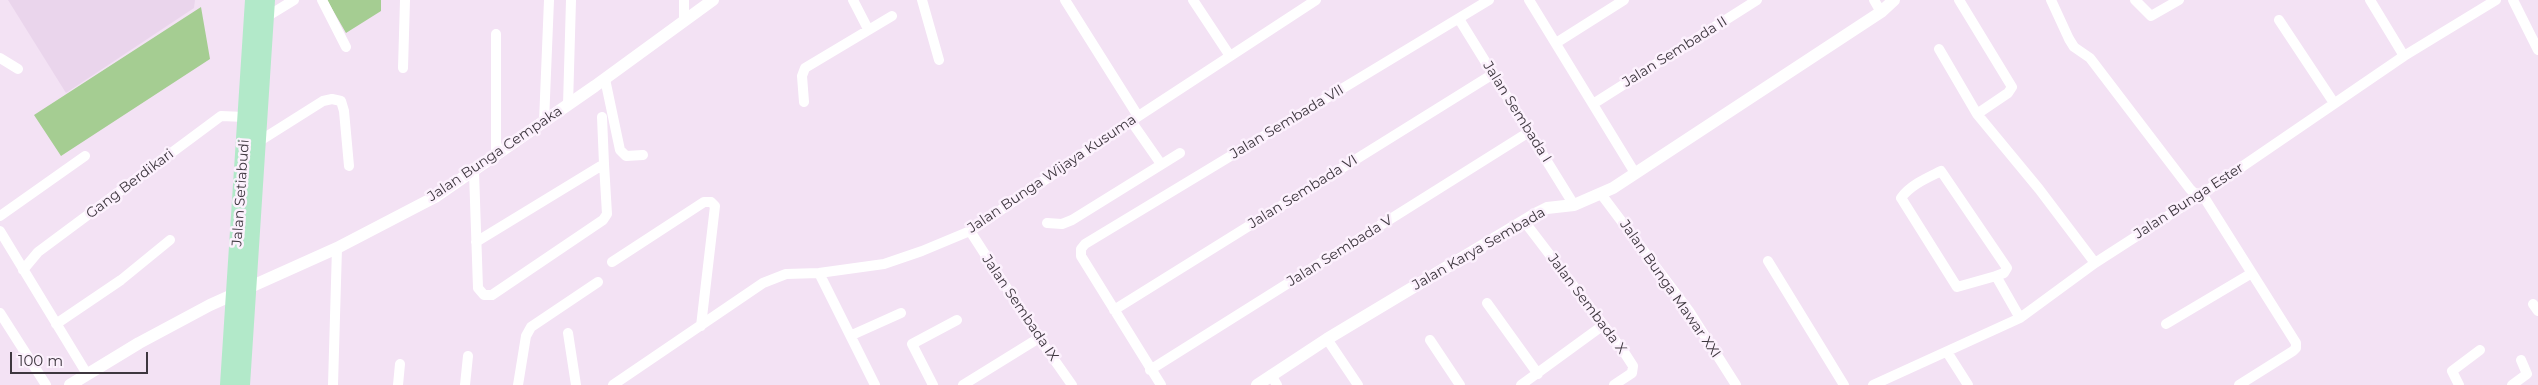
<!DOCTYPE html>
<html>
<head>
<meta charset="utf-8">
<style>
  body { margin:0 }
  #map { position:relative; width:2538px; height:385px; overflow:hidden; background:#f3e2f4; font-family:Montserrat,sans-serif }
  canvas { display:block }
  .scale { position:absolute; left:10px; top:352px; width:138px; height:22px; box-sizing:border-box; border:2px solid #3e373f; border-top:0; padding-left:6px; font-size:15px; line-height:18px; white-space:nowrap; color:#3e373f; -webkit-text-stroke:4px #fcf1fd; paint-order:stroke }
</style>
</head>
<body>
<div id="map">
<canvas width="2538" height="385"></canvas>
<div class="scale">100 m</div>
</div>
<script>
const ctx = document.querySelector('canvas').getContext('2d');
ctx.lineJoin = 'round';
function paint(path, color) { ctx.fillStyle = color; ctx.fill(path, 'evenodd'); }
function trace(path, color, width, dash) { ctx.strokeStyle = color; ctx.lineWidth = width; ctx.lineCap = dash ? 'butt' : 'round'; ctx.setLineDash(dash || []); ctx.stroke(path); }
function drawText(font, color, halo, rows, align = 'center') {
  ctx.font = font + ' Montserrat,sans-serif'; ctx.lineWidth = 5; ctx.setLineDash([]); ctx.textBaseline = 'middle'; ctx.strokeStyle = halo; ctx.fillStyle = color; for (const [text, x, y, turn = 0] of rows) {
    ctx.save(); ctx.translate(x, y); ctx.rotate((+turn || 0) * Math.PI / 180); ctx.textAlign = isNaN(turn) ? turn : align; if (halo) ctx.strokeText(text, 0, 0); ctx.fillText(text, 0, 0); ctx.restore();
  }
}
paint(new Path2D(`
  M8,0H195L194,8L66,93Z`), '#ead5ec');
paint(new Path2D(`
  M327,0H381V11L346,33Z
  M201,7L210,59L61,156L34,115Z`), '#a5cd92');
trace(new Path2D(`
  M322,0L346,47
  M853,0L868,29
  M922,0L939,60
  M1065,0L1138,116
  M1193,0L1230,56
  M1529,0L1635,173
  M1874,0L1881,12
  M1959,0L2012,87L2008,93L1977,114
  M2051,0L2069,39L2074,47L2090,58L2190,189L2194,193L2202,194L2296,343V348L2293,351L2239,385
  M2135,0L2151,16L2179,0
  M2370,0L2404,56
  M2513,0L2538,50
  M263,19L294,0
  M1459,19L1574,205
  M2279,20L2334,103
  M684,21V0
  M496,34V156
  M1556,43L1624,0
  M1939,49L1977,114L2039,189L2095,263
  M0,58L18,69
  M403,68L405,0
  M605,79L620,150L626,156L643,155
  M804,102L802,76L805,68L892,16
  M1593,104L1757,0
  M568,105L571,0
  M602,117L604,164
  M1131,121L1161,164
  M544,122L549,0
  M258,142L323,101L332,99L341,101L344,111L349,166
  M474,172L478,288L484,295H492L603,220L607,214L604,164L476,242
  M1601,194L1689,311L1736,385
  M0,216L85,156
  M1524,221L1624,352L1633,366L1632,373L1614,385
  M1047,223L1062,224L1072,220L1180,153
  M0,231L87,374
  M970,231L1039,338L1072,385
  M1768,261L1844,385
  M612,262L704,202H711L715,206L701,326
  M23,270L38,252L221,116L245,117
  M819,273L875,385
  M1996,276L2004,273L2007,268L1941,171C1927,178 1910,185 1901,198L1903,201L1957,287L1996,276L2020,318
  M1487,303L1538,374
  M2533,304L2538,311
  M1114,310L1493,74
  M0,313L46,385
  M56,324L121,280L170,240
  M2166,324L2252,273
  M568,333L576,385
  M852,335L901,313
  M1327,339L1358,385
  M1430,340L1460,385
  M1947,352L1968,385
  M1150,370L1529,132
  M1271,375L1277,385
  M333,385L337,248
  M398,385L400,364
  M465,385L468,356
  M518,385L526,336L531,327L598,282
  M613,385L763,283L786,274L819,273L884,264L922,251L970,231L1131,121L1316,0
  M933,385L912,344L957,320
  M963,385L1039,338
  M1161,385L1081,256V249L1085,244L1489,0
  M1521,385L1602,326
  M1873,385L2020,318L2095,263L2202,194L2404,56L2496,0
  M2459,385L2452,371L2480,350
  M2512,385L2527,374L2521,360`), '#fff', 10);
trace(new Path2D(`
  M70,385L139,343L210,305L337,248L435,197L595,86L713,0
  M1257,385L1327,339L1537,213L1547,208L1574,205L1613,188L1881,12L1894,0`), '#fff', 12);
trace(new Path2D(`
  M228,385L253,0
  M242,385L267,0`), '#b2e9c9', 16);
drawText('14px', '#3e373f', '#fcf1fd', [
  ["Jalan Sembada II",1675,52,-32],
  ["Jalan Sembada I",1517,112,58],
  ["Jalan Sembada VII",1287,122,-31],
  ["Jalan Bunga Cempaka",495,154,-34],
  ["Jalan Bunga Wijaya Kusuma",1052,174,-34],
  ["Gang Berdikari",130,184,-37],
  ["Jalan Sembada VI",1303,192,-32],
  ["Jalan Setiabudi",241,193,-86],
  ["Jalan Bunga Ester",2189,201,-33],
  ["Jalan Karya Sembada",1479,249,-30],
  ["Jalan Sembada V",1340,251,-32],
  ["Jalan Bunga Mawar XXI",1670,289,55],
  ["Jalan Sembada X",1587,304,53],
  ["Jalan Sembada IX",1020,308,56]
]);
</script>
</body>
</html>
